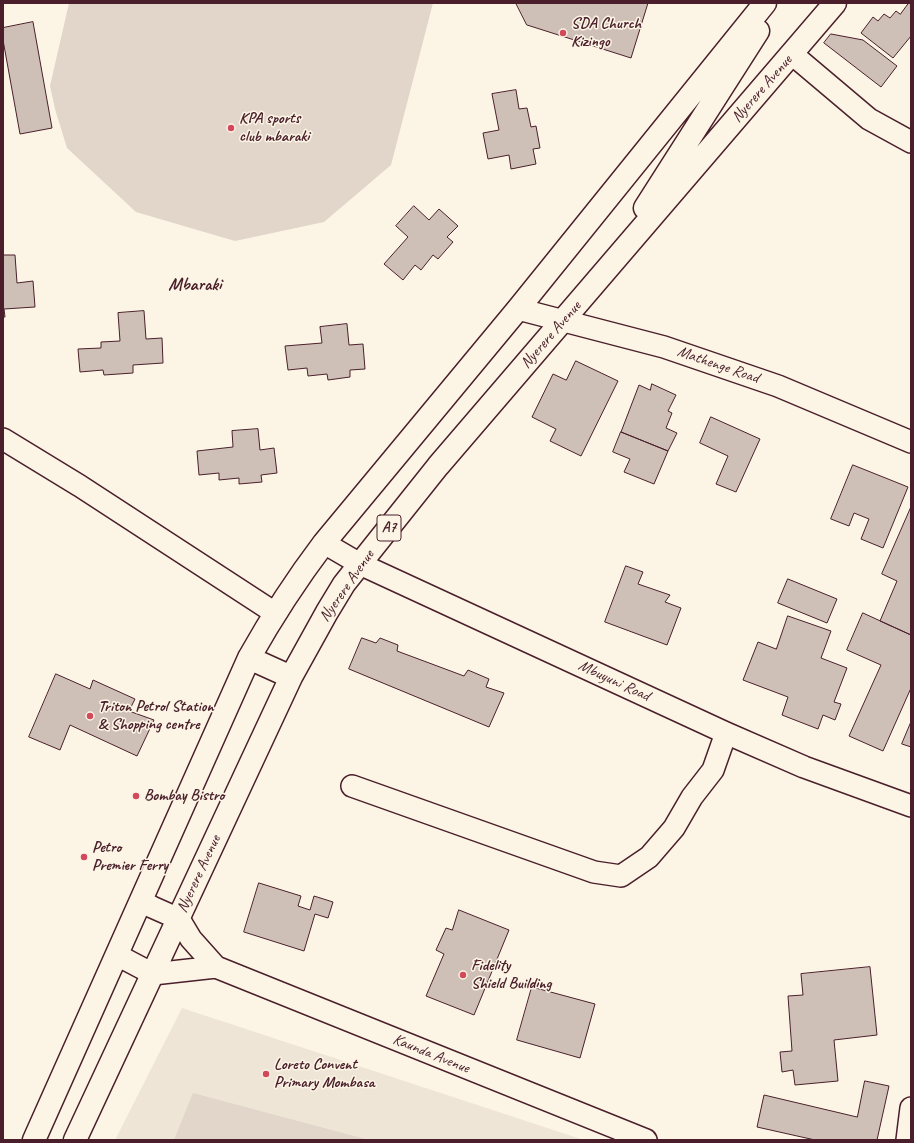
<!DOCTYPE html>
<html>
<head>
<meta charset="utf-8">
<style>
  body { margin:0 }
  #map { position:relative; width:914px; height:1143px; overflow:hidden; background:#fcf5e5; font-family:Caveat,sans-serif }
  canvas { display:block }
  .frame { position:absolute; inset:0; border:4px solid #4a1f2b; pointer-events:none }
</style>
</head>
<body>
<div id="map">
<canvas width="914" height="1143"></canvas>
<div class="frame"></div>
</div>
<script>
const ctx = document.querySelector('canvas').getContext('2d');
ctx.lineJoin = 'round';
function paint(path, color) { ctx.fillStyle = color; ctx.fill(path, 'evenodd'); }
function trace(path, color, width, dash) { ctx.strokeStyle = color; ctx.lineWidth = width; ctx.lineCap = dash ? 'butt' : 'round'; ctx.setLineDash(dash || []); ctx.stroke(path); }
function drawText(font, color, halo, rows, align = 'center') {
  ctx.font = font + ' Caveat,sans-serif'; ctx.lineWidth = 3; ctx.setLineDash([]); ctx.textBaseline = 'middle'; ctx.strokeStyle = halo; ctx.fillStyle = color; for (const [text, x, y, turn = 0] of rows) {
    ctx.save(); ctx.translate(x, y); ctx.rotate((+turn || 0) * Math.PI / 180); ctx.textAlign = isNaN(turn) ? turn : align; if (halo) ctx.strokeText(text, 0, 0); ctx.fillText(text, 0, 0); ctx.restore();
  }
}
paint(new Path2D(`
  M182,1008L584,1140H115Z`), '#eee5d7');
paint(new Path2D(`
  M69,3H433L391,165L324,222L235,241L136,212L67,148L55,109L50,86Z
  M193,1093L369,1140H174Z`), '#e2d5ca');
const building = new Path2D(`
  M516,3H648L631,58L527,25Z
  M909,3H911V36L893,58L861,33L873,17L878,21L884,14L890,18L896,11L900,14Z
  M33,22L52,128L20,134L3,40V28Z
  M831,34L863,40L897,66L881,87L824,43Z
  M516,90L519,109L527,108L531,127L536,126L540,148L533,149L536,164L511,169L509,155L488,159L483,133L499,130L492,94Z
  M414,206L429,220L439,209L458,226L447,237L453,242L438,259L433,255L421,270L415,265L403,280L384,264L408,237L396,226Z
  M3,255H15L17,283L33,281L35,307L4,309L5,317H3Z
  M144,311L146,339L162,338L163,363L133,365V373L104,375L103,370L80,372L78,349L101,348V342L120,341L118,313Z
  M347,324L349,345L363,344L365,369L350,370V377L328,380L327,374L308,376L307,368L288,370L285,346L322,343L320,327Z
  M576,361L618,381L581,456L550,441L556,429L532,417L553,374L566,380Z
  M652,384L676,395L668,411L672,413L666,428L677,433L668,451L621,432L639,385L650,390Z
  M711,417L760,439L736,492L716,484L728,456L700,443Z
  M258,429L260,450L274,448L277,473L261,475L262,482L239,484V478L219,480V473L199,475L197,451L233,447L232,431Z
  M621,432L668,451L654,484L624,472L630,459L613,452Z
  M853,465L908,487L883,548L861,539L869,519L854,513L849,526L831,519Z
  M911,507V635L880,621L897,581L882,574Z
  M626,566L643,572L638,584L670,595L665,602L681,608L667,645L605,622Z
  M788,579L837,599L827,623L778,603Z
  M863,613L911,635V688L883,751L849,736L881,665L847,650Z
  M788,616L831,631L821,658L847,668L834,702L841,704L835,720L823,715L818,729L782,715L788,697L743,680L758,642L776,649Z
  M362,638L376,643L380,638L398,645L397,651L464,676L468,670L489,679L486,687L504,693L489,727L349,669Z
  M56,674L90,689L93,680L135,699L129,711L154,720L137,756L70,725L60,750L29,737Z
  M911,722V747L902,744Z
  M259,883L301,896L298,906L310,910L314,896L333,902L328,918L315,914L304,951L244,932Z
  M459,910L509,930L474,1015L426,996L444,954L436,950L446,928L452,930Z
  M870,967L877,1035L834,1040L838,1081L795,1085L793,1070L782,1072L780,1052L792,1051L788,996L803,995L801,974Z
  M532,987L595,1004L580,1058L517,1040Z
  M865,1081L889,1086L877,1140H815L757,1127L764,1095L857,1117Z`);
paint(building, '#cfc0b7');
trace(building, '#4a1f2b', 1);
const street = new Path2D(`
  M792,54L869,119L911,142
  M518,309L664,347L778,386L911,442
  M3,439L80,486L275,613
  M324,543L360,564L726,733L804,767L911,806
  M352,786L594,872L621,876L649,857L674,828L692,797L713,770L726,733
  M141,901L152,907L179,919L191,939L216,967L646,1140
  M117,955L153,974L216,967
  M907,1140L911,1108`);
const highway = new Path2D(`
  M645,208L758,31
  M249,658L291,677
  M34,1140L249,658C272,617 296,580 324,543L518,309L765,3
  M75,1140L291,677L327,612L344,584L438,466L835,3`);
trace(street, '#4a1f2b', 24);
trace(highway, '#4a1f2b', 25);
trace(street, '#fcf5e5', 21);
trace(highway, '#fcf5e5', 22);
for (const [x, y, r, color] of [
  [563,33,4,"#d1495b"],
  [231,128,4,"#d1495b"],
  [90,716,4,"#d1495b"],
  [136,796,4,"#d1495b"],
  [84,857,4,"#d1495b"],
  [463,975,4,"#d1495b"],
  [266,1074,4,"#d1495b"]
]) { const dot = new Path2D(); dot.arc(x, y, r, 0, 2 * Math.PI); ctx.fillStyle = color; ctx.fill(dot); trace(dot, '#fcf5e5', 1.5); }
for (const [x, y, w] of [
  [389,528,24]
]) { const box = new Path2D(); box.roundRect(x - w / 2, y - 13, w, 26, 3); ctx.fillStyle = '#fcf5e5'; ctx.fill(box); trace(box, '#4a1f2b', 1); }
drawText('bold 15px', '#4a1f2b', null, [
  ["A7",389,528]
]);
drawText('bold 16px', '#4a1f2b', '#fcf5e5', [
  ["SDA Church",571,24],
  ["Kizingo",571,42],
  ["KPA sports",239,119],
  ["club mbaraki",239,137],
  ["Triton Petrol Station",98,707],
  ["& Shopping centre",98,725],
  ["Bombay Bistro",144,796],
  ["Petro",92,848],
  ["Premier Ferry",92,866],
  ["Fidelity",471,966],
  ["Shield Building",471,984],
  ["Loreto Convent",274,1065],
  ["Primary Mombasa",274,1083]
], 'left');
drawText('16px', '#4a1f2b', '#fcf5e5', [
  ["Nyerere Avenue",762,89,-49],
  ["Nyerere Avenue",551,335,-49],
  ["Mathenge Road",718,365,19],
  ["Nyerere Avenue",347,586,-55],
  ["Mbuyuni Road",614,681,25],
  ["Nyerere Avenue",199,874,-65],
  ["Kaunda Avenue",431,1054,22]
]);
drawText('bold 18px', '#4a1f2b', '#fcf5e5', [
  ["Mbaraki",195,285]
]);
</script>
</body>
</html>
